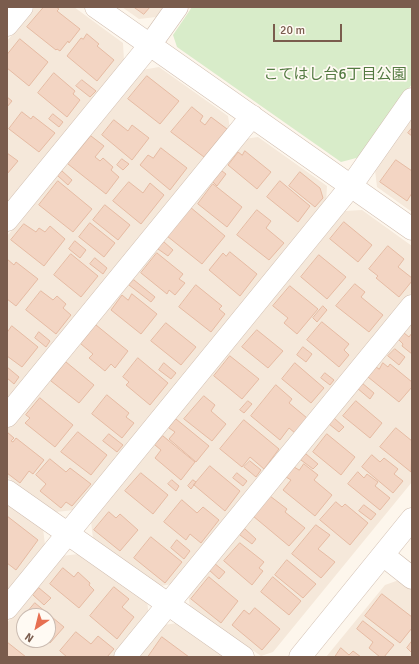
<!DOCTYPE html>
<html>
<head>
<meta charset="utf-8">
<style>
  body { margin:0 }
  #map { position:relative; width:419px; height:664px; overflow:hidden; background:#fdf6ec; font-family:Signika,sans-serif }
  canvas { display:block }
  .frame { position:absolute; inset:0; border:8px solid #7a5c4d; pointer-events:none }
  .north { position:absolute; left:16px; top:608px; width:40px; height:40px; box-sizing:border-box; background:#fffaf3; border:1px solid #cabbb1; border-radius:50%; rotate:215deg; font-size:11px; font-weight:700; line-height:16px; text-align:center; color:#7a5c4d }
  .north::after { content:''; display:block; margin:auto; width:14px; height:18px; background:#e76f51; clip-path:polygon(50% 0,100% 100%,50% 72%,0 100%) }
  .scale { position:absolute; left:273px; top:24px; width:69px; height:18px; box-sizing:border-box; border:2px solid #7a5c4d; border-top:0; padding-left:5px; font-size:12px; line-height:14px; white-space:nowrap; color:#7a5c4d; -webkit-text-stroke:3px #fffaf3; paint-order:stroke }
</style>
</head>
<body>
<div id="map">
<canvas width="419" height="664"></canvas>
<div class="frame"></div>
<div class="north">N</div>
<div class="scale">20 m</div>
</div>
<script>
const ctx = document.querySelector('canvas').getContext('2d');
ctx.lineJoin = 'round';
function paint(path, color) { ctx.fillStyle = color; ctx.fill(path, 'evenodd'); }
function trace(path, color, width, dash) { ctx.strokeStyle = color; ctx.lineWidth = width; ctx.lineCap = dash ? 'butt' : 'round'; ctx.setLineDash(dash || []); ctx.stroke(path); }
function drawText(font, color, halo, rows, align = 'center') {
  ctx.font = font + ' Signika,"Noto Sans JP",sans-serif'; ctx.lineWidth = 3.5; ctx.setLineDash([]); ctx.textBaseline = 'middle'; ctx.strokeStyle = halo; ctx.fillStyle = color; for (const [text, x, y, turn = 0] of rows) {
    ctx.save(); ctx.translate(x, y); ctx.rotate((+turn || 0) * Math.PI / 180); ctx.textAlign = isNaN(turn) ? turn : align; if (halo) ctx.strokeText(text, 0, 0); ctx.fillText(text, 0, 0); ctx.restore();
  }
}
paint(new Path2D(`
  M35,7H74L123,43L124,61L7,203V41Z
  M122,7H163L156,17L139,19Z
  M159,67L228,116L230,129L7,402V236L142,70Z
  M412,118V212L377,187L375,170Z
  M258,137L327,186L326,203L74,510L56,512L7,477V429L244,139Z
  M362,210L412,246V292L173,584L160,586L93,539L91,521L345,211Z
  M412,318V482L273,652L261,656L190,607L188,593Z
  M7,503L43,528L45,545L7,592Z
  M79,554L147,601L149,616L115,657H7V623L61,556ZM24,616H48V640H24Z
  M399,580L412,590V657H326L385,585Z
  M178,623L225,657H137L163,625Z`), '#f5e8da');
paint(new Path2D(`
  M192,7H412V84L360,157L341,162L177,47L173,35Z`), '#d8ecc9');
const building = new Path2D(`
  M44,7H56L59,9L57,11L80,29L69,43L68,41L60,51L57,49L56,50L27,27Z
  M134,7H150L144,14Z
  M87,34L99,44L97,46L114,60L97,81L67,56L81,38L83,39Z
  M20,39L48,62L29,86L7,68V55Z
  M54,73L75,91L73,94L80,100L67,117L38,93Z
  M147,76L179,101L160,124L128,99Z
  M82,80L96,91L90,97L76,86Z
  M7,97L12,101L7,107Z
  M192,107L203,116L200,121L205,125L211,117L227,129L204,157L171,132Z
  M22,112L31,119L33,116L55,133L39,152L9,129Z
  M53,114L63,122L59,127L49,119Z
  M114,120L128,131L132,125L149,138L132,160L102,135Z
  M412,128V136L408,133Z
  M91,136L104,146L95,157L100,161L103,158L113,167L111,170L119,177L106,194L68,164Z
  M161,148L187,168L170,190L140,165L148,155L153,158Z
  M245,151L271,172L257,189L228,165L238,152L242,155Z
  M7,153L18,161L7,174Z
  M122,159L129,164L123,170L117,165Z
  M396,160L412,171V193L407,201L380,182Z
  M62,171L72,180L68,185L58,176Z
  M222,171L226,174L217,186L213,182Z
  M300,172L320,188L323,198L315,207L289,186Z
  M58,181L92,209L73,232L39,205Z
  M280,181L310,206L298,222L267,197Z
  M129,182L143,193L150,183L164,195L141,224L113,201Z
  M213,184L242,207L227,227L198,204Z
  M105,205L130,225L118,240L93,220Z
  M190,207L225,236L202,264L167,236Z
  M257,210L271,221L266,228L284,243L269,260L237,235Z
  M344,222L372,245L358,262L330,239Z
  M90,223L115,243L104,257L79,237Z
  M24,224L36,232L39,228L45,232L50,226L65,239L44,266L11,240Z
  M75,241L86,250L80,258L69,249Z
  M164,242L173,250L168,256L158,249Z
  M388,246L404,259L398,267L412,278V281L399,297L376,278L378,276L369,269Z
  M230,252L257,274L240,296L209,270L223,253L226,256Z
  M157,253L183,274L179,279L185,283L175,295L169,290L167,294L141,273Z
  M71,254L98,276L81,297L54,275Z
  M319,255L346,277L327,299L301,277Z
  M95,258L107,268L103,274L90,264Z
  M7,259L14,265L16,262L38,279L16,306L7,299Z
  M134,280L155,297L151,302L129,285Z
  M355,284L365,292L361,297L383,315L369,332L336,306Z
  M196,285L222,306L219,309L225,314L211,332L179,307Z
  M290,286L318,309L297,334L284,323L288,318L273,306Z
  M41,291L53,300L57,296L66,304L63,308L71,315L56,334L26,310Z
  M132,294L157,314L141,334L111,310L122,295L128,300Z
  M323,306L327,310L317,322L313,318Z
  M322,322L349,344L344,350L349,355L339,367L307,340Z
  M166,323L196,347L181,365L151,341Z
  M96,325L128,351L115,368L111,364L105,371L89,358L93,354L81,344Z
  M12,326L38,347L22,367L7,356V333Z
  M257,330L283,351L268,368L242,347Z
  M39,332L50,341L46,347L35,338Z
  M404,333L409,337L412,333V354L402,346L403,344L398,339Z
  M303,347L312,354L306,362L297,355Z
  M395,349L405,357L399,365L388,356Z
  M230,356L259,379L242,399L214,376Z
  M138,358L168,383L150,405L126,385L129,382L123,377Z
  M66,362L94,385L79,403L51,381Z
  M164,363L176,373L171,379L159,370Z
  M295,363L324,388L311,403L282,379Z
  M383,363L388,367L390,364L412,382V387L399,402L368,377L376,367L379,369Z
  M7,367L19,377L14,384L7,378Z
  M325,373L334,380L330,385L321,378Z
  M362,383L374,393L370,399L357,388Z
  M276,385L292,399L289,403L307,418L295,433L289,428L280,440L251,416Z
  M107,395L129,413L126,417L134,423L122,438L92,414Z
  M204,396L215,405L211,411L226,424L212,441L184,419Z
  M40,398L73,425L55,447L25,423L30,418L26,415Z
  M248,401L252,404L244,413L240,410Z
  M356,401L382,423L370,438L343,416Z
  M334,418L344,427L339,432L329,424Z
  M176,419L209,446L196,462L169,439L175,432L169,428Z
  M244,420L279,449L264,469L250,457L242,467L220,449Z
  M396,428L412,441L411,472L380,447Z
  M7,432L14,438L11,441L13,442L16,438L44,460L33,474L29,471L20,483L7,473Z
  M78,432L107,455L91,475L61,452Z
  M109,434L123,445L117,452L103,441Z
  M327,434L355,457L341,475L313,452Z
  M163,436L195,462L181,480L155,458L161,450L155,445Z
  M306,454L318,464L313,469L301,460Z
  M372,455L380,462L384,458L398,469L394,474L403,481L393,493L362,467Z
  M50,459L66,472L70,468L91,484L72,506L66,502L61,508L40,491L46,484L36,475Z
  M250,461L261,470L256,477L244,467Z
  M304,464L318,475L314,480L332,495L315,516L283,490L291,480L286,477L294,467L299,470Z
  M210,466L240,491L225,511L194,485Z
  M358,472L364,478L367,474L378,482L375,486L390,498L380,510L348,484Z
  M141,473L168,495L153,514L125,491Z
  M237,473L247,481L243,486L233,478Z
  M172,480L179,486L176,491L168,484Z
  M193,480L196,482L191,489L188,486Z
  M270,496L287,509L285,512L305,528L289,546L253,516Z
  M182,500L197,513L203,507L219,520L201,543L190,534L186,540L164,522Z
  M336,502L342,507L345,504L368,523L350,545L320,520Z
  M364,505L376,514L371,520L359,511Z
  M109,512L116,518L120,514L138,530L120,551L94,530Z
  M7,516L38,540L16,570L7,563Z
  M316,525L330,535L318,549L335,562L321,578L292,554Z
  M245,529L256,539L252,544L240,535Z
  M151,537L182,562L165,583L134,558Z
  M177,540L190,551L184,559L171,548Z
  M240,543L264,562L259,568L263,571L252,585L224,561Z
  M287,560L316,584L303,598L275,575Z
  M214,563L225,572L219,579L209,570Z
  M63,568L74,577L78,572L90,583L89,585L94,590L79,608L50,584Z
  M209,577L238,601L221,623L191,599Z
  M273,577L301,601L289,615L261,592Z
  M114,587L129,599L122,607L134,617L117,639L90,616Z
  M39,588L51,598L44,605L33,595Z
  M382,594L412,617V628L400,643L365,616Z
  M35,603L64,627L50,643L46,640H48V616H24Z
  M255,608L280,629L262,650L232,625L244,610L249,614Z
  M363,621L394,645L384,657H380L369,648L373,642L357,629Z
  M76,632L91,644L98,636L114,649L107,657H67L60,651Z
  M162,637L189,657H148Z
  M412,641V653L407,648Z
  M7,642L26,657H7Z
  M341,648L349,655L353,651L361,657H335Z`);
paint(building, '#f3d5c3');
trace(building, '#e6bba3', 1);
const minor = new Path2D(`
  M96,7L412,229
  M7,25L22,7
  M7,220L150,45L177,7
  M7,416L252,116
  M7,491L243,657
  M383,555L412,578
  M7,608L351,186L412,99
  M125,657L412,306
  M300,657L412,519`);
trace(minor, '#d1beb0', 23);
trace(minor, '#fff', 22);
drawText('15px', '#537a41', '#fffaf3', [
  ["こてはし台6丁目公園",335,75]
]);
</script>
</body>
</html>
